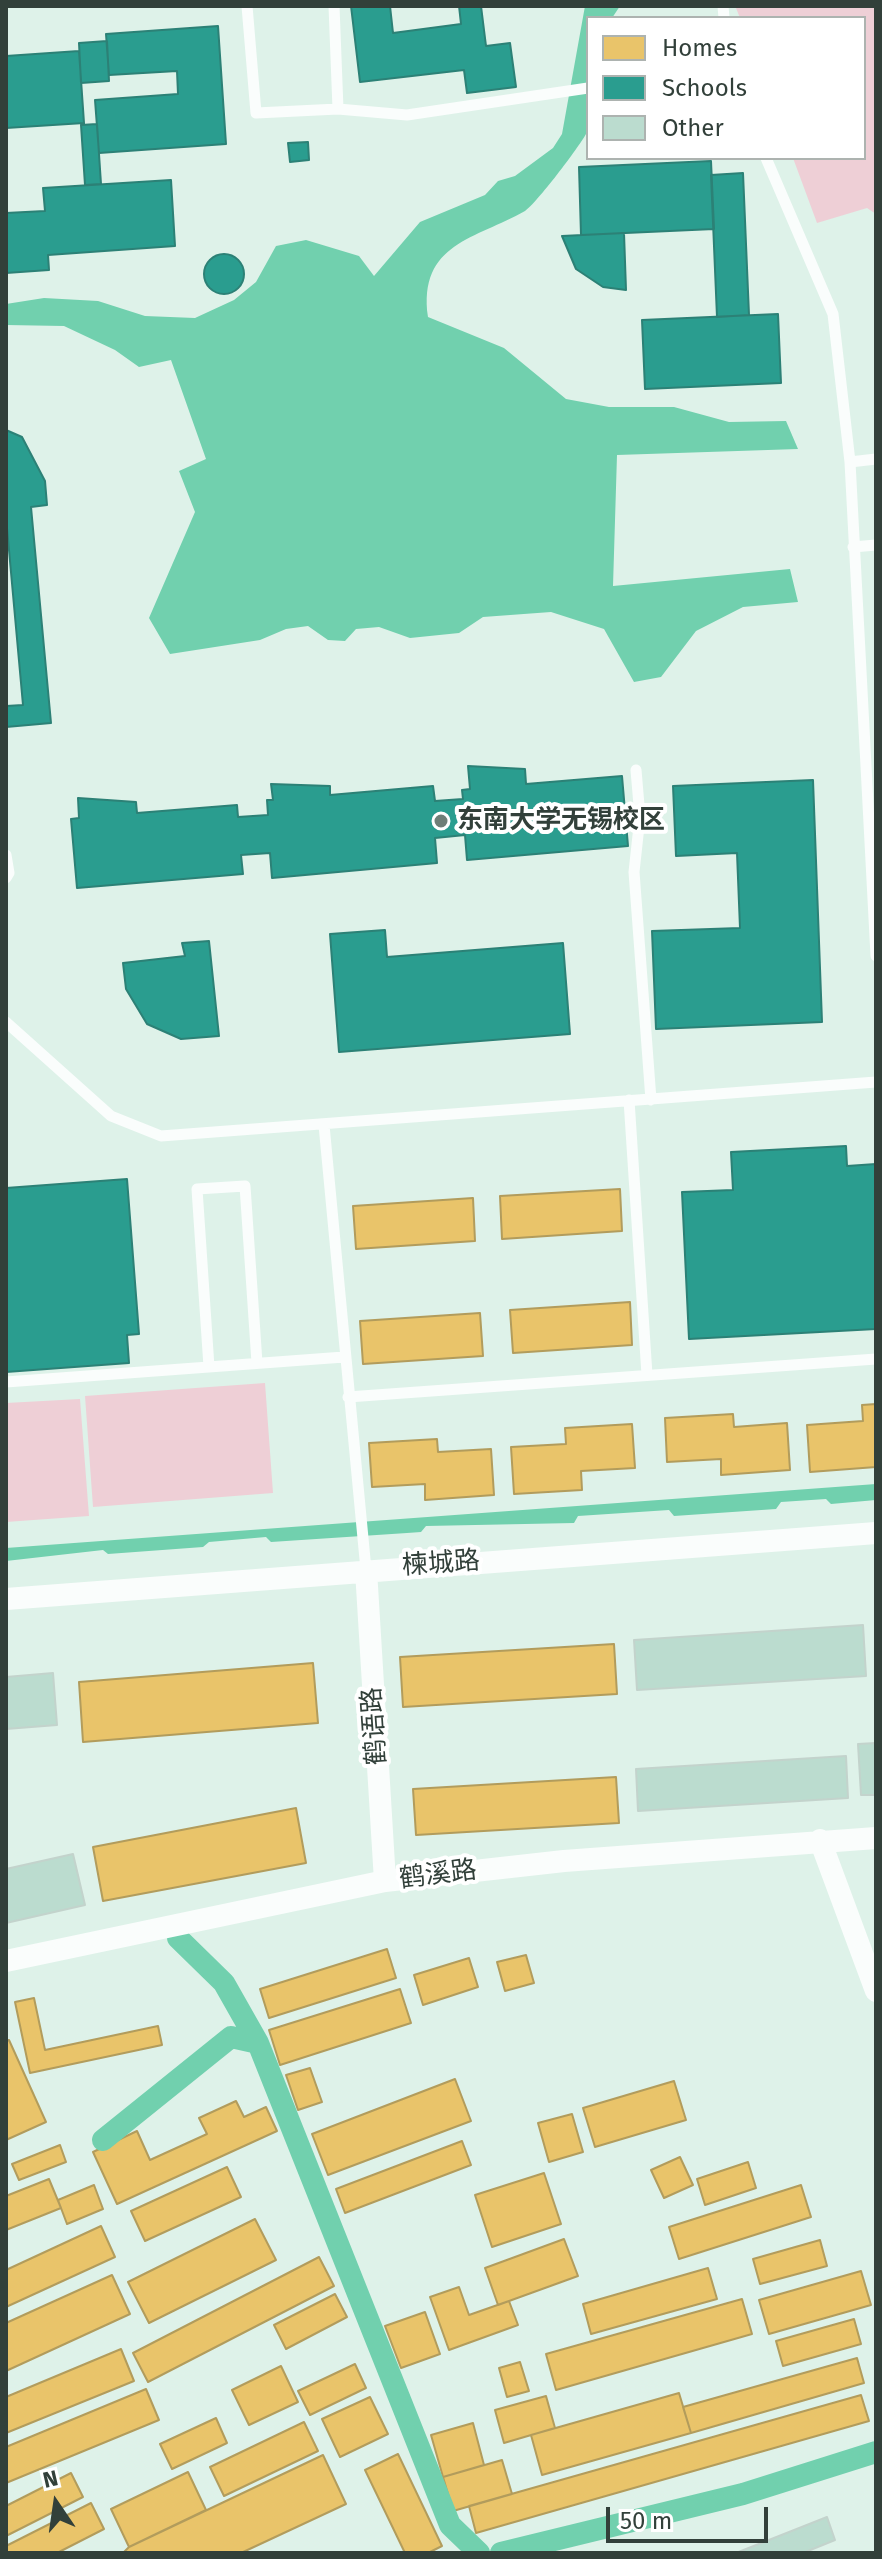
<!DOCTYPE html>
<html>
<head>
<meta charset="utf-8">
<style>
  body { margin:0 }
  #map { position:relative; width:882px; height:2559px; overflow:hidden; background:#def2e9; font-family:"Fira Sans",sans-serif }
  canvas { display:block }
  .frame { position:absolute; inset:0; border:8px solid #32403a; pointer-events:none }
  .legend { position:absolute; left:586px; top:16px; width:280px; height:144px; box-sizing:border-box; background:#fff; border:2px solid #adb3b0; margin:0; padding:10px 14px; list-style:none; font-size:24px; color:#32403a }
  .legend li { display:flex; align-items:center; gap:16px; height:40px }
  .legend b { width:40px; border:2px solid #adb3b0 }
  .north { position:absolute; left:16px; top:2463px; width:80px; height:80px; -webkit-text-stroke:6px #fff; paint-order:stroke; rotate:347deg; font-size:22px; font-weight:700; line-height:32px; text-align:center; color:#32403a }
  .north::after { content:''; display:block; margin:auto; width:28px; height:36px; background:#32403a; clip-path:polygon(50% 0,100% 100%,50% 72%,0 100%) }
  .scale { position:absolute; left:606px; top:2507px; width:162px; height:36px; box-sizing:border-box; border:4px solid #32403a; border-top:0; padding-left:10px; font-size:24px; line-height:28px; white-space:nowrap; color:#32403a; -webkit-text-stroke:6px #fff; paint-order:stroke }
</style>
</head>
<body>
<div id="map">
<canvas width="882" height="2559"></canvas>
<div class="frame"></div>
<ul class="legend">
<li><b style="height:22px;background:#e9c46a"></b>Homes</li>
<li><b style="height:22px;background:#2a9d8f"></b>Schools</li>
<li><b style="height:22px;background:#bbdccf"></b>Other</li>
</ul>
<div class="north">N</div>
<div class="scale">50 m</div>
</div>
<script>
const ctx = document.querySelector('canvas').getContext('2d');
ctx.lineJoin = 'round';
function paint(path, color) { ctx.fillStyle = color; ctx.fill(path, 'evenodd'); }
function trace(path, color, width, dash) { ctx.strokeStyle = color; ctx.lineWidth = width; ctx.lineCap = dash ? 'butt' : 'round'; ctx.setLineDash(dash || []); ctx.stroke(path); }
function drawText(font, color, halo, rows, align = 'center') {
  ctx.font = font + ' "Fira Sans","Noto Sans SC",sans-serif'; ctx.lineWidth = 8; ctx.setLineDash([]); ctx.textBaseline = 'middle'; ctx.strokeStyle = halo; ctx.fillStyle = color; for (const [text, x, y, turn = 0] of rows) {
    ctx.save(); ctx.translate(x, y); ctx.rotate((+turn || 0) * Math.PI / 180); ctx.textAlign = isNaN(turn) ? turn : align; if (halo) ctx.strokeText(text, 0, 0); ctx.fillText(text, 0, 0); ctx.restore();
  }
}
paint(new Path2D(`
  M763,6H876V214L867,208L817,223L793,158H864V18H740L736,8Z
  M265,1383L273,1493L93,1507L85,1396Z
  M80,1399L89,1516L6,1522V1403Z`), '#eecfd6');
paint(new Path2D(`
  M585,6H620L612,18H588C588,38 593,121 586,134C579,147 536,204 525,211C476,239 418,243 428,317L504,348L566,399L609,407H674L729,422L786,421L798,449L617,455L613,586L790,569L798,602L743,607L696,631L661,677L634,682L604,629L551,612L483,617L459,633L410,638L379,627L356,629L345,641L328,640L308,626L286,629L260,640L170,654L149,618L195,512L179,471L206,459L171,360L139,367L115,350L64,326L6,325V304L44,298L98,301L145,316L195,318L234,300L256,282L276,246L306,240L359,256L374,276L420,222L485,195L498,181L515,176L553,148L562,134Z
  M876,1484V1500L831,1504L826,1499L781,1502L776,1509L674,1516L669,1510L578,1516L574,1523L426,1526L421,1532L407,1533L271,1542L266,1537L209,1542L203,1547L108,1554L103,1550L6,1561V1548Z`), '#71d0ae');
const homes = new Path2D(`
  M620,1189L622,1231L502,1239L500,1196Z
  M473,1198L475,1241L356,1249L353,1206Z
  M630,1302L632,1345L513,1353L510,1310Z
  M480,1313L483,1356L363,1364L360,1321Z
  M876,1404V1467L810,1472L807,1425L863,1421L862,1405Z
  M733,1414L734,1427L787,1423L790,1470L721,1475V1459L667,1462L665,1418Z
  M632,1424L635,1468L581,1471L582,1490L514,1494L511,1447L566,1444L565,1428Z
  M437,1439L438,1452L491,1449L494,1495L425,1500V1484L372,1487L369,1443Z
  M614,1644L617,1694L403,1707L400,1657Z
  M313,1663L318,1723L83,1742L79,1682Z
  M616,1777L619,1823L416,1835L413,1789Z
  M296,1808L306,1863L103,1901L93,1847Z
  M387,1949L396,1978L269,2018L260,1989Z
  M526,1955L534,1983L505,1991L497,1962Z
  M469,1958L478,1987L423,2005L414,1975Z
  M400,1989L411,2023L280,2065L269,2030Z
  M34,1998L45,2050L158,2026L162,2045L30,2073L15,2002Z
  M9,2040L46,2122L6,2140V2041Z
  M310,2068L322,2102L298,2110L286,2075Z
  M455,2079L471,2121L328,2175L312,2134Z
  M674,2081L686,2120L595,2147L583,2108Z
  M236,2101L244,2117L266,2107L277,2131L117,2204L93,2152L137,2131L150,2160L207,2134L199,2118Z
  M572,2114L583,2152L549,2162L538,2123Z
  M462,2141L471,2165L345,2213L336,2189Z
  M60,2145L66,2162L19,2180L12,2164Z
  M680,2157L693,2185L664,2198L651,2170Z
  M748,2162L756,2188L705,2205L697,2179Z
  M227,2167L241,2197L145,2241L131,2211Z
  M544,2173L561,2224L492,2247L475,2195Z
  M49,2179L61,2208L6,2230V2196Z
  M94,2185L103,2209L67,2224L58,2200Z
  M801,2185L811,2217L679,2259L669,2227Z
  M255,2219L276,2260L149,2323L128,2282Z
  M101,2226L115,2257L6,2307V2270Z
  M564,2239L578,2276L498,2305L485,2268Z
  M820,2240L827,2266L760,2284L753,2259Z
  M319,2257L334,2286L148,2382L133,2353Z
  M708,2268L717,2299L591,2334L583,2304Z
  M861,2271L871,2305L769,2334L759,2300Z
  M112,2275L130,2314L6,2371V2323Z
  M459,2287L469,2315L509,2301L518,2325L449,2350L430,2297Z
  M335,2294L347,2317L286,2349L274,2325Z
  M742,2299L752,2334L556,2390L546,2354Z
  M425,2312L440,2354L401,2368L385,2326Z
  M854,2319L861,2344L783,2366L776,2341Z
  M121,2349L134,2381L6,2433V2397Z
  M857,2358L864,2383L691,2433L683,2407Z
  M520,2362L529,2391L507,2397L499,2368Z
  M355,2364L366,2388L310,2415L298,2391Z
  M281,2366L298,2402L249,2425L232,2390Z
  M146,2389L159,2420L6,2483V2447Z
  M679,2393L691,2433L542,2475L531,2435Z
  M861,2395L869,2421L476,2533L469,2506Z
  M546,2396L555,2428L504,2443L495,2410Z
  M370,2397L388,2434L340,2457L322,2419Z
  M216,2418L227,2443L172,2469L160,2444Z
  M304,2422L318,2451L224,2496L210,2467Z
  M473,2423L484,2465L443,2477L431,2435Z
  M398,2454L442,2546L428,2553H405L365,2470Z
  M323,2455L346,2504L241,2553H123L129,2547Z
  M502,2460L512,2494L453,2511L443,2477Z
  M188,2472L206,2510L129,2547L111,2509Z
  M71,2473L83,2497L6,2536V2506Z
  M91,2503L104,2529L57,2553H6V2546Z`);
paint(homes, '#e9c46a');
trace(homes, '#b29c5c', 2);
const schools = new Path2D(`
  M351,6H390L393,33L461,24L459,6H481L486,46L510,43L516,87L467,93L464,70L360,82Z
  M218,26L226,144L99,153L95,100L178,94L177,71L109,75L106,34Z
  M107,41L109,81L81,83L79,43Z
  M79,51L84,123L6,128V56Z
  M97,124L101,184L85,185L81,125Z
  M308,142L309,160L290,162L288,143Z
  M711,161L714,229L581,235L579,167Z
  M743,173L749,315L717,317L711,175Z
  M171,180L175,246L48,255L49,270L6,273V213L45,211L43,188Z
  M624,233L626,290L603,287L576,269L562,236Z
  M204 274a20 20 0 1 1 40 0a20 20 0 1 1-40 0Z
  M778,314L781,383L645,389L642,320Z
  M6,430L22,437L45,481L47,505L31,507L51,723L6,727V706L23,705L6,517Z
  M468,766L525,769L526,784L622,776L628,846L467,860L465,835L435,838L437,863L272,878L270,853L241,855L243,874L77,888L71,819L79,818L78,798L136,802L137,813L237,805L238,817L268,815L267,800H273L271,784L330,786V795L433,786L435,801L463,799L462,790L470,789Z
  M813,780L822,1022L656,1029L652,931L740,928L737,853L676,856L673,786Z
  M385,930L387,957L563,943L570,1034L339,1052L330,934Z
  M209,941L219,1036L181,1039L147,1024L126,989L123,963L185,956L182,943Z
  M846,1146L847,1166L876,1164V1329L689,1339L682,1192L733,1190L731,1152Z
  M127,1179L139,1334L127,1335L129,1363L6,1372V1188Z`);
paint(schools, '#2a9d8f');
trace(schools, '#2c8176', 2);
trace(new Path2D(`
  M178,1938L224,1983L258,2043
  M103,2140L231,2037L258,2043L450,2525L479,2553
  M501,2553L743,2494L876,2452`), '#71d0ae', 22);
const building = new Path2D(`
  M863,1625L866,1676L637,1690L634,1640Z
  M53,1673L57,1725L6,1729V1677Z
  M876,1743V1795H861L858,1744Z
  M846,1756L848,1798L638,1811L636,1769Z
  M73,1854L85,1905L6,1923V1869Z
  M827,2517L835,2540L803,2553H736Z`);
paint(building, '#bbdccf');
trace(building, '#c3d3cc', 2);
trace(new Path2D(`
  M247,6L256,113L338,109L407,115L588,88
  M334,6L338,109
  M723,6L724,18
  M766,158L833,314L850,462L876,956
  M850,462L876,459
  M853,547L876,545
  M636,770L640,817L634,872L651,1100
  M6,855L9,873L6,878
  M6,1022L111,1116L161,1136L876,1082
  M629,1100L647,1375
  M324,1125L366,1570
  M209,1367L197,1189L245,1186L257,1363
  M6,1382L344,1357
  M348,1397L876,1359`), '#fafdfc', 11);
trace(new Path2D(`
  M366,1570L385,1881
  M6,1599L876,1533
  M820,1840L876,1991
  M6,1961L385,1881L564,1861L876,1838`), '#fafdfc', 22);
for (const [x, y, r, color] of [
  [441,821,8,"#6e7e77"]
]) { const dot = new Path2D(); dot.arc(x, y, r, 0, 2 * Math.PI); ctx.fillStyle = color; ctx.fill(dot); trace(dot, '#fff', 3); }
drawText('bold 26px', '#32403a', '#fff', [
  ["东南大学无锡校区",457,821]
], 'left');
drawText('26px', '#32403a', '#fff', [
  ["楝城路",441,1564,-4],
  ["鹤语路",375,1726,-94],
  ["鹤溪路",438,1875,-7]
]);
</script>
</body>
</html>
